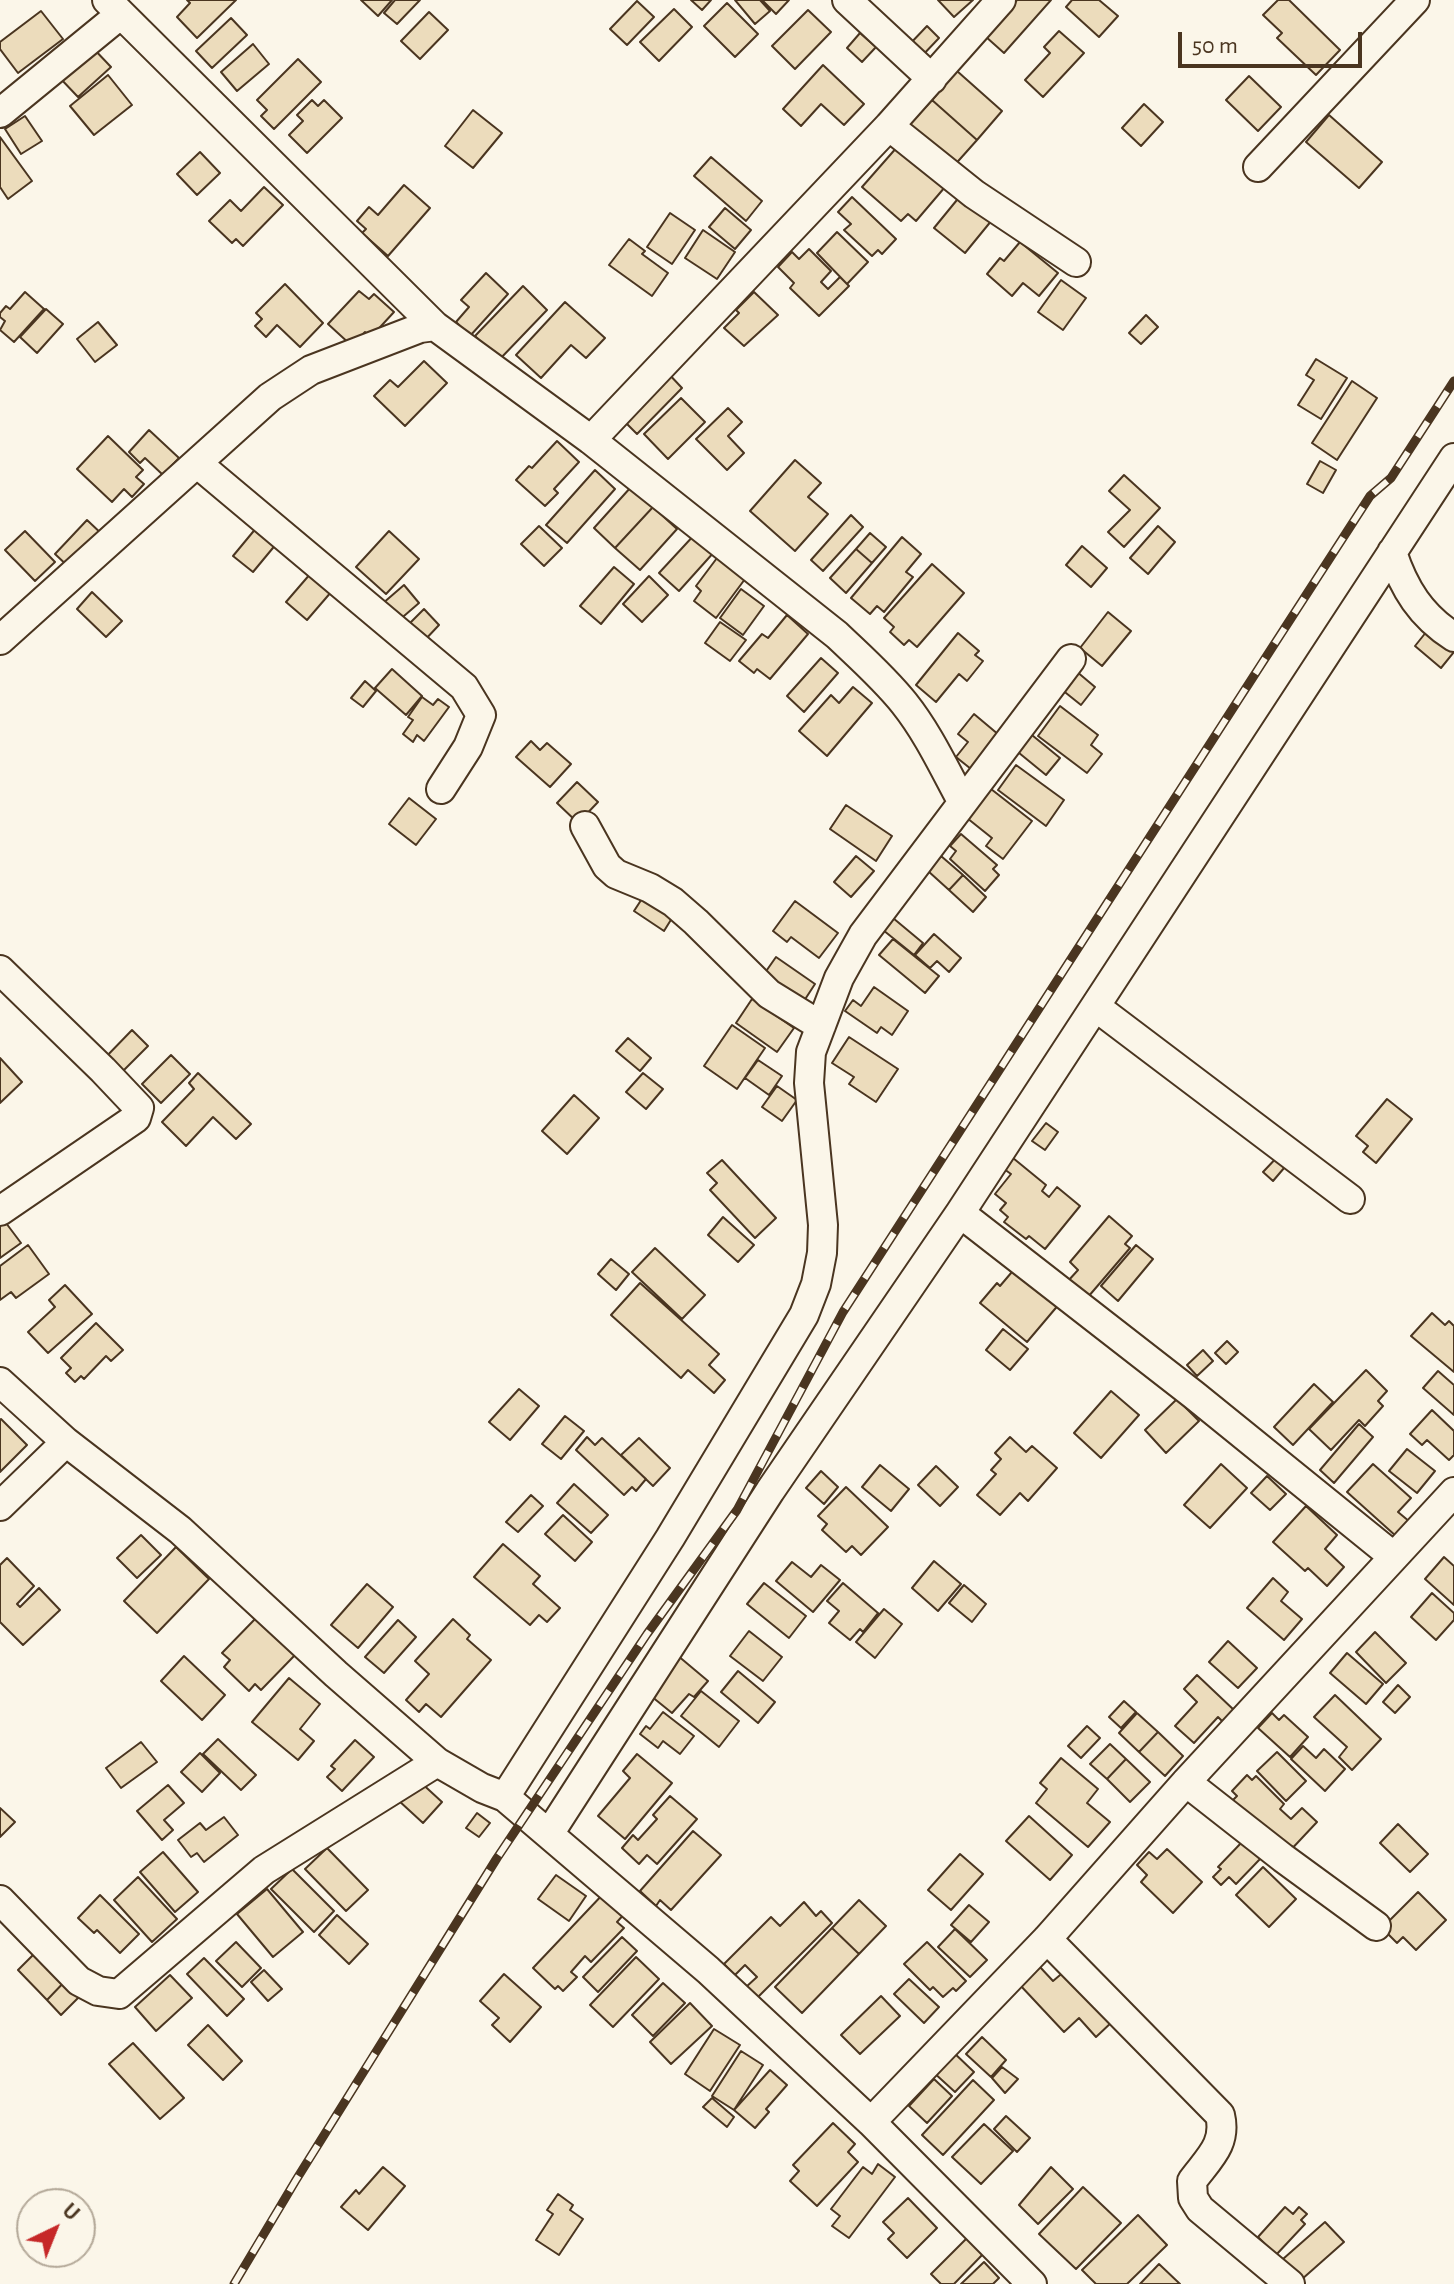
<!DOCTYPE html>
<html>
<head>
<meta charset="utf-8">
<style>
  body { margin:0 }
  #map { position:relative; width:1454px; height:2284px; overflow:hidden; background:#fbf6e9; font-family:"Alegreya Sans",sans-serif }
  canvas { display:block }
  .north { position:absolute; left:16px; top:2188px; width:80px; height:80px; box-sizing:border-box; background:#fbf6e9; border:2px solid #b4a999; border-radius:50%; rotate:43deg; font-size:22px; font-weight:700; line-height:32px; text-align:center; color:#4a3520 }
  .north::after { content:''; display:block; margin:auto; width:28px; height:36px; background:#c62828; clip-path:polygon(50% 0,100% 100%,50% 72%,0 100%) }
  .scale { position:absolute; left:1178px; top:32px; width:184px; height:36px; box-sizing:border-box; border:4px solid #4a3520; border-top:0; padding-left:10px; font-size:24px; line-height:28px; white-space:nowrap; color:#4a3520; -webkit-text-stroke:6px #fbf6e9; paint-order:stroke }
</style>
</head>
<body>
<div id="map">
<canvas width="1454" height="2284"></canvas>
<div class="north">U</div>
<div class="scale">50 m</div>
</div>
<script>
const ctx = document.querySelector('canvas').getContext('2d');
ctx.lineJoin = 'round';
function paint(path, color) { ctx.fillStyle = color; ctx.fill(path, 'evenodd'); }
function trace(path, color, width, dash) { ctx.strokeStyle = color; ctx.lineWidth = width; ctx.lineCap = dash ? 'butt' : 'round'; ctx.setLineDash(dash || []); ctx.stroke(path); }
const building = new Path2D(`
  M187,0H236L197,38L177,17L190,3Z
  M361,0H392L378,16Z
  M395,0H420L397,24L384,13Z
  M691,0H711L702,10Z
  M735,0H760L770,11L755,24Z
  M762,0H789L776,14Z
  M938,0H973L954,17Z
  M1017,0H1051L1004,53L985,36Z
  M1072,0H1099L1118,16L1099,37L1066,7Z
  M1278,0H1289L1340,50L1316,75L1277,38L1282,33L1263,15Z
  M637,1L654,17L627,45L610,29Z
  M727,3L758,34L735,57L704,26Z
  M674,9L692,27L659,61L640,42Z
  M808,10L831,32L795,69L772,46Z
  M41,11L63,39L18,73L0,49V42Z
  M429,12L448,30L420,59L401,41Z
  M231,18L247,35L212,68L196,51Z
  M927,26L939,38L920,58L908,46Z
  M1059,31L1084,53L1043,97L1025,80L1050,53L1044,47Z
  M860,33L876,47L862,62L847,48Z
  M253,44L269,64L237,91L221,72Z
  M92,47L111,67L78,97L59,77Z
  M298,59L321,82L274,129L261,116L267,110L257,100Z
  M823,65L864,104L844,125L821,104L801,126L783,109Z
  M957,71L1002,111L977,140L932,100Z
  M108,75L132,105L94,135L70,106Z
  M1249,76L1281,107L1258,131L1226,100Z
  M312,100L318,106L324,100L342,118L307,153L289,135L303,121L297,115Z
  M932,100L977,140L952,168L906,128Z
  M1144,104L1163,122L1141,146L1122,128Z
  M473,110L502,133L473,168L445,146Z
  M1329,115L1382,162L1359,188L1306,142Z
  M25,116L42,141L21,154L5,129Z
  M0,137L32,181L8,199L0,187Z
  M898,146L945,187L916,221L908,214L901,221L862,187Z
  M200,152L220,173L197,195L177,174Z
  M711,157L762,201L746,221L694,176Z
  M404,185L430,208L388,256L362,233L366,229L357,221L369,207L378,215Z
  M264,187L283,205L243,246L236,239L232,243L209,221L230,200L241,211Z
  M961,195L992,220L965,253L934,228Z
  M852,197L896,239L882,254L878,250L872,256L844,230L851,224L838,212Z
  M725,208L751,230L735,249L709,227Z
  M670,213L695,230L672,264L647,247Z
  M703,230L735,252L717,279L685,258Z
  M837,232L868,262L847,284L817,253Z
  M629,239L645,251L642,254L668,273L652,296L609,265Z
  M1020,242L1058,273L1039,296L1023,283L1012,296L987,274L1000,258L1004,261Z
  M809,249L831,271L821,282L828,289L840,277L849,286L819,316L790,288L794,283L778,267L792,252L799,259Z
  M486,273L508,294L470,336L456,322L469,307L461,300Z
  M1061,280L1086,298L1063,330L1038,312Z
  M285,284L323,323L300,347L277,325L266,337L255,326L262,319L256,313Z
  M523,286L547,310L499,360L475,336Z
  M359,291L369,299L374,294L394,312L371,337L365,332L352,346L328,324Z
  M25,292L44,309L14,342L0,330L5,321L0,317V313L6,306L10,309Z
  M754,292L778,315L744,346L724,328L739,313L736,310Z
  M565,302L605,338L586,358L571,345L541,378L516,355Z
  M46,309L63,324L37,353L20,337Z
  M1146,315L1158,327L1141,344L1129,333Z
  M98,322L117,345L95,362L77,339Z
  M1316,359L1347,378L1321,419L1298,405L1314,380L1306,375Z
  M424,361L447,383L405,426L374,396L390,380L398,387Z
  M666,371L682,388L637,434L623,420Z
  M1352,381L1377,398L1337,460L1312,443Z
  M681,398L705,422L668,459L644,434Z
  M728,408L742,422L728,436L744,453L727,470L696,439Z
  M149,430L179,458L163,475L145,458L140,463L129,452Z
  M108,436L143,470L136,477L144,484L132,497L124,489L112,502L77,469Z
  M557,441L579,462L554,489L558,493L545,506L516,480L529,466L532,468Z
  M795,460L821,483L808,497L828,514L795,551L750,511Z
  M1320,461L1336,470L1323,493L1307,484Z
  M595,470L615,489L567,543L546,525Z
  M1124,475L1160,508L1124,547L1108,532L1130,510L1109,491Z
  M631,487L653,507L615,548L594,528Z
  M653,507L677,529L640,570L615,548Z
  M851,515L863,527L823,571L811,560Z
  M87,520L105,537L73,571L55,554Z
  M539,526L562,548L544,566L521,544Z
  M1158,526L1175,542L1148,574L1130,558Z
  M257,527L277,543L253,572L233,556Z
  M25,531L55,562L35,581L5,550Z
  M389,531L419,559L386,594L356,567Z
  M696,533L715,551L679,591L659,573Z
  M870,533L886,547L872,563L856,549Z
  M902,537L921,554L906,572L913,577L884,612L877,606L870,614L851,598Z
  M1082,546L1107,568L1091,587L1066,565Z
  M856,549L872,563L846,593L830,578Z
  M720,554L748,575L716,618L694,601L701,591L696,586Z
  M932,564L964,593L917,647L909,640L904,645L890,632L894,627L884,618Z
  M614,567L634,584L601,624L580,606Z
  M311,573L332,591L307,620L286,602Z
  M649,576L668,595L642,622L623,604Z
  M404,585L419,603L397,622L382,604Z
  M741,589L764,606L743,635L720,618Z
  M92,592L122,621L106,637L77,609Z
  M424,609L439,625L423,642L407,626Z
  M1108,612L1131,631L1102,666L1080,648Z
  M787,615L808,634L770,679L757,669L754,673L739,661L762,634L768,638Z
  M720,622L746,640L730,661L705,643Z
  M1431,626L1454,644V652L1441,668L1415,646Z
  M958,633L979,651L975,655L983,661L967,681L959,674L936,702L916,685Z
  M821,658L838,673L804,712L787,696Z
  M392,669L422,696L406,715L375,688Z
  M1076,671L1095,687L1081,705L1061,689Z
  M365,681L376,691L363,707L351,698Z
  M853,687L872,703L827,756L799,731L831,695L839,703Z
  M422,697L433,705L438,699L449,707L424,741L417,735L413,742L403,734L413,720L408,717Z
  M1060,706L1098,735L1091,745L1102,754L1087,773L1038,736Z
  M974,714L999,735L971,769L956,757L968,742L958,734Z
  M1027,731L1060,758L1046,775L1013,748Z
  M531,741L540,750L547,743L571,764L550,787L516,757Z
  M1016,765L1064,800L1046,826L998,790Z
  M577,782L598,802L578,823L557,803Z
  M991,789L1032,821L1003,859L986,846L992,838L967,818Z
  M409,798L436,819L416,845L389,824Z
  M846,805L892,836L876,861L830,829Z
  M961,834L997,865L993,869L999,875L985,891L950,859L956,851L950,846Z
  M856,856L874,871L851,897L834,882Z
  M941,856L963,875L949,890L928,871Z
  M963,875L986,897L973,912L949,890Z
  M647,891L677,910L664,931L634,911Z
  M795,901L838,933L819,958L791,937L787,942L773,931Z
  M893,918L923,943L914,955L883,930Z
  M934,934L961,958L949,972L937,961L930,968L915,955Z
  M893,939L939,976L925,993L879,955Z
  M776,957L815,984L802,1004L762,977Z
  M874,987L908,1011L892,1035L881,1027L877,1033L845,1011L853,1000L861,1006Z
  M752,999L794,1028L777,1052L736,1023Z
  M732,1025L765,1048L737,1089L704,1066Z
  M132,1030L148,1046L117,1077L102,1061Z
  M849,1037L898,1069L876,1102L849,1084L854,1077L832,1063Z
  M628,1038L651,1058L640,1071L616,1051Z
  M171,1055L190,1074L161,1103L142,1084Z
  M0,1058L22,1082L0,1103Z
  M758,1060L782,1076L769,1095L745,1078Z
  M198,1073L251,1124L236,1139L213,1117L186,1146L162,1122L194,1089L189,1083Z
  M643,1073L663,1089L646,1109L626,1092Z
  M777,1086L797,1100L782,1121L762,1107Z
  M574,1095L599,1118L567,1154L542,1131Z
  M1387,1099L1412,1119L1376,1163L1363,1152L1368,1146L1356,1136Z
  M1046,1123L1058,1132L1045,1150L1032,1141Z
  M1281,1153L1290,1161L1273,1181L1263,1172Z
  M1013,1158L1046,1185L1042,1191L1049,1197L1057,1187L1080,1206L1045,1249L1029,1236L1026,1239L1004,1222L1008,1217L1000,1210L1006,1203L995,1194L1011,1174L1004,1169Z
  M722,1160L776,1218L755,1238L710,1190L717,1183L707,1173Z
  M1109,1216L1132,1236L1125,1244L1130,1248L1088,1297L1068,1281L1078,1270L1070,1262Z
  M723,1217L754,1245L738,1262L708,1235Z
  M3,1219L21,1243L0,1258V1221Z
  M28,1245L49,1274L16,1298L11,1292L0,1300V1266Z
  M1136,1245L1153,1259L1118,1301L1101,1286Z
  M655,1248L705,1295L682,1319L632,1272Z
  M611,1259L629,1274L616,1290L598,1274Z
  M1017,1266L1060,1303L1027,1342L980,1303L997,1283L1000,1286Z
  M640,1283L719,1354L709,1365L725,1380L714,1393L688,1370L681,1378L611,1315Z
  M65,1285L92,1314L48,1353L28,1332L55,1307L49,1300Z
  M1432,1313L1445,1325L1449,1321L1454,1326V1372L1411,1336Z
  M96,1323L123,1350L111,1361L106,1356L84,1379L81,1376L75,1382L66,1373L71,1368L61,1358Z
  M1003,1329L1028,1349L1010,1370L986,1350Z
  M1227,1341L1238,1352L1226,1364L1215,1353Z
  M1203,1350L1213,1361L1197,1376L1187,1365Z
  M1366,1370L1387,1391L1378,1401L1383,1406L1365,1426L1359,1420L1331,1450L1309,1429Z
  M1438,1371L1454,1385V1415L1423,1388Z
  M1314,1384L1333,1402L1293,1445L1274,1427Z
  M519,1389L539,1406L510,1440L489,1422Z
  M1111,1391L1139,1415L1101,1458L1074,1433Z
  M1177,1399L1199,1421L1166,1453L1145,1430Z
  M1432,1410L1454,1431V1455L1449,1460L1427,1440L1422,1445L1410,1434Z
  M565,1416L584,1431L561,1459L542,1444Z
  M1,1419L27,1445L0,1472V1420Z
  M1359,1424L1373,1437L1334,1483L1320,1470Z
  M587,1437L595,1445L602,1438L646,1479L636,1491L632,1487L624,1495L576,1450Z
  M1010,1437L1026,1452L1032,1446L1057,1468L1028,1501L1020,1493L1000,1515L977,1495L996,1474L991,1470L1001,1459L995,1453Z
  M639,1438L670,1468L653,1486L621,1455Z
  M1407,1449L1435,1471L1417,1493L1389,1471Z
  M1221,1464L1247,1488L1210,1528L1184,1505Z
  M1373,1464L1411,1498L1398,1512L1410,1522L1397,1537L1347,1492Z
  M880,1465L909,1489L891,1511L862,1487Z
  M936,1466L958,1487L940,1506L918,1485Z
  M821,1471L838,1487L824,1504L806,1488Z
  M1267,1476L1286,1494L1270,1510L1251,1493Z
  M574,1484L608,1515L591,1533L557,1503Z
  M846,1487L888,1527L861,1555L852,1546L846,1552L822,1530L827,1524L818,1516Z
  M531,1495L543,1506L518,1532L506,1522Z
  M1306,1506L1337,1535L1325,1549L1344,1567L1327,1586L1308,1568L1305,1571L1273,1542Z
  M563,1515L592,1542L575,1561L545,1534Z
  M141,1535L161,1555L137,1578L117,1558Z
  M503,1544L540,1576L533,1584L560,1608L547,1622L539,1615L530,1625L474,1577Z
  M176,1547L209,1579L157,1633L124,1601Z
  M1444,1557L1454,1566V1605L1425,1579Z
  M7,1558L34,1586L17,1604L20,1607L39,1588L60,1610L23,1645L0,1622V1565Z
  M934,1561L961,1584L938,1611L912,1588Z
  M792,1562L811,1577L821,1565L840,1580L813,1612L776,1581Z
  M1273,1578L1288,1592L1281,1601L1302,1619L1284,1640L1247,1608Z
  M764,1583L806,1616L789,1638L747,1604Z
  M843,1583L878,1613L863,1632L860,1629L850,1640L829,1623L839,1611L827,1601Z
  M367,1584L393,1607L358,1648L331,1625Z
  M964,1585L986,1604L972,1622L949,1603Z
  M1432,1593L1454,1613V1620L1436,1640L1411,1617Z
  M884,1609L902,1624L875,1658L856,1642Z
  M256,1618L295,1655L261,1690L255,1684L249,1691L224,1667L230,1660L222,1653Z
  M453,1619L470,1635L467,1639L491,1660L441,1717L426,1704L419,1712L406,1700L429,1674L415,1661Z
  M398,1620L416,1637L384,1673L365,1657Z
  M749,1631L782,1657L763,1681L730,1656Z
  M1375,1632L1406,1663L1386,1683L1356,1652Z
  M1228,1641L1257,1668L1238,1688L1209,1662Z
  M1347,1653L1383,1684L1366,1704L1330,1673Z
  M677,1655L708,1681L694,1697L689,1694L672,1713L651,1696Z
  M184,1656L225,1695L202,1720L161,1681Z
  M738,1671L775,1702L758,1723L721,1692Z
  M1197,1675L1235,1711L1224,1723L1218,1717L1194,1743L1175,1726L1197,1702L1184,1689Z
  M289,1678L320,1704L300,1729L314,1741L298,1760L252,1722Z
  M1398,1685L1410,1697L1395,1713L1383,1702Z
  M701,1691L739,1721L719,1747L681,1716Z
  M1335,1695L1381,1739L1352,1770L1339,1757L1347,1747L1314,1717Z
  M1124,1701L1136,1712L1121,1728L1109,1717Z
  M663,1712L694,1736L680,1754L663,1741L658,1748L640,1734L646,1726L650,1729Z
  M1137,1713L1158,1732L1139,1752L1119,1733Z
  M1272,1713L1279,1720L1284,1715L1308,1737L1290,1757L1258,1728Z
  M1087,1726L1100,1738L1081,1758L1068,1746Z
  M1158,1732L1183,1756L1165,1776L1139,1752Z
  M218,1739L256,1775L241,1790L203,1754Z
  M355,1740L374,1757L342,1791L327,1777L335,1769L331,1766Z
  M141,1742L157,1762L121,1788L106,1768Z
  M1110,1744L1126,1759L1107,1779L1090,1764Z
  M1303,1746L1316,1758L1324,1749L1345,1769L1325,1791L1291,1759Z
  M1277,1752L1306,1781L1286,1801L1257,1771Z
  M200,1753L220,1773L202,1792L181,1772Z
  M637,1754L672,1783L625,1839L598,1816L630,1778L623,1771Z
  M1061,1758L1098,1789L1087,1803L1110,1822L1088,1847L1036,1803L1047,1789L1040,1783Z
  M1126,1759L1150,1782L1130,1802L1107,1779Z
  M1247,1775L1252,1780L1256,1776L1284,1804L1280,1809L1291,1819L1302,1808L1317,1822L1286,1855L1231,1802L1237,1796L1232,1791Z
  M417,1779L442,1802L423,1823L398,1800Z
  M168,1785L184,1803L164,1820L173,1830L162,1840L137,1811Z
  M670,1796L697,1819L657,1864L647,1855L639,1864L622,1848L633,1835L638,1840L657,1819L653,1815Z
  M0,1808L15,1822L0,1837Z
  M477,1813L490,1823L479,1837L466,1828Z
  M1029,1816L1072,1855L1050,1880L1006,1841Z
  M224,1817L238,1835L204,1862L197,1853L191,1857L178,1840L200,1823L206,1830Z
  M1398,1824L1428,1854L1410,1872L1380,1843Z
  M693,1831L721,1855L671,1910L660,1900L656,1906L640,1891Z
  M1242,1842L1260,1859L1236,1884L1229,1877L1221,1885L1213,1877L1221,1869L1218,1867Z
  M327,1848L368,1890L346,1911L305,1869Z
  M1167,1849L1202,1882L1173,1913L1141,1882L1147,1875L1137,1865L1149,1852L1157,1859Z
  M163,1852L198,1892L175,1912L140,1872Z
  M960,1854L983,1874L951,1910L928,1890Z
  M1263,1867L1296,1899L1269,1927L1236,1895Z
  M292,1869L334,1911L314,1932L271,1889Z
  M556,1875L586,1896L569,1921L538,1899Z
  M138,1877L177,1919L152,1942L114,1900Z
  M267,1889L303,1932L273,1957L237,1914Z
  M605,1892L626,1912L617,1922L624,1928L591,1962L585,1956L571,1972L577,1977L563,1991L558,1986L555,1989L533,1968Z
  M1418,1892L1446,1920L1416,1950L1403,1937L1397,1943L1382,1928Z
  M100,1895L139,1934L120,1953L97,1930L94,1933L78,1918Z
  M859,1900L886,1926L859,1954L832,1928Z
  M804,1902L816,1916L821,1911L832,1923L757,1998L746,1987L757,1977L745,1965L735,1975L724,1964L771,1917L780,1926Z
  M969,1905L989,1922L971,1942L951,1925Z
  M337,1915L368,1944L349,1964L319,1935Z
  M832,1928L859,1954L802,2013L775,1987Z
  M955,1929L987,1960L970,1977L938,1947Z
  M622,1937L637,1951L598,1992L583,1977Z
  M236,1942L261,1968L242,1987L216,1961Z
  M927,1942L966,1981L956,1991L953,1988L943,1997L933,1987L930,1990L904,1964Z
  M40,1948L69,1977L47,2000L18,1970Z
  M636,1957L659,1979L613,2027L590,2005Z
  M204,1958L244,1999L227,2016L187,1974Z
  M1040,1967L1053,1981L1066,1970L1113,2021L1096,2037L1079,2018L1064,2032L1020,1985Z
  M264,1970L282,1989L268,2001L251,1982Z
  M504,1974L541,2007L510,2042L492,2025L499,2018L480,2001Z
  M170,1975L192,1998L156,2031L135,2007Z
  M69,1977L84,1992L61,2015L47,2000Z
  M909,1979L939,2007L924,2023L894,1994Z
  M663,1983L685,2003L653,2036L632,2015Z
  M881,1996L900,2016L860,2054L841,2035Z
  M690,2003L712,2026L671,2064L650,2042Z
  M208,2025L242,2061L223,2080L188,2045Z
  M714,2029L740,2045L710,2091L685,2074Z
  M982,2037L1006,2060L991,2077L966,2054Z
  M133,2043L184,2098L160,2119L109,2064Z
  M951,2050L974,2072L955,2092L932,2071Z
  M741,2051L763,2065L734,2110L712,2096Z
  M1002,2067L1018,2079L1005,2093L992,2078Z
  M770,2070L787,2085L766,2109L769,2112L755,2128L734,2110Z
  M934,2079L952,2096L927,2123L909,2106Z
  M973,2080L994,2100L943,2155L922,2135Z
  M712,2098L734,2117L727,2127L703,2107Z
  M1006,2116L1030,2138L1017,2152L994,2129Z
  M833,2123L855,2144L848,2152L858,2162L817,2206L790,2181L799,2171L793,2165Z
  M984,2124L1013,2151L981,2184L952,2157Z
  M878,2164L895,2177L849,2238L832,2226L840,2216L831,2209L863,2167L872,2174Z
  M383,2167L405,2186L368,2230L341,2207L356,2190L359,2194Z
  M1051,2167L1073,2189L1038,2224L1019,2205Z
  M1083,2187L1121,2223L1076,2269L1039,2234Z
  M558,2194L573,2205L570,2210L583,2219L559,2255L536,2240L553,2214L547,2210Z
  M908,2198L937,2228L907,2258L888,2239L894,2233L883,2222Z
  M1285,2207L1293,2214L1299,2207L1307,2214L1301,2220L1305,2224L1276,2255L1258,2237Z
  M1138,2215L1167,2245L1127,2284H1096L1082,2270Z
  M1325,2222L1344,2242L1301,2280L1283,2259Z
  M968,2237L984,2253L954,2284H941L931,2274Z
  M984,2262L999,2278L993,2284H961Z
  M1159,2264L1180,2284H1140Z`);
paint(building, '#ecdcbc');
trace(building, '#4a3520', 2);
const minor = new Path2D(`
  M107,0L435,326L591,440L837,635C860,657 884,678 904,703C928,733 944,768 962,801
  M847,0L932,79
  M0,113L121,14
  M889,126L974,194L1076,262
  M1258,167L1415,0
  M591,440L889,126L1001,0
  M198,464L464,687L481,715L468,747L441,789
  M1392,552C1404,589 1421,616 1454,637
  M0,640L270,397L311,370L420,328L435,326
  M585,826L607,866L616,874L650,888L673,902L696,922L769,994L821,1026
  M0,970L103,1070L139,1108L136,1118L0,1211
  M1096,1007L1350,1199
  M960,1213L1194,1395L1394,1557
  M0,1382L66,1442L180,1530L336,1674L437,1762L482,1788L505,1797L708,1970L871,2122L1032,2284
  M0,1506L66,1442
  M1186,1782L1283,1858L1376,1926
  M505,1797L670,1538L804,1315L816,1284L822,1253L823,1225L809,1083L811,1052L839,978L863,935L1071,659
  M549,1834L770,1491L960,1213L1454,458
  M0,1900L79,1981L98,1991L119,1994L264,1870L437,1762
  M1047,1939L1220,2115C1227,2144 1209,2158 1192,2181L1193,2198L1200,2209L1290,2284
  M871,2122L1047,1939L1186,1782L1454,1492`);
trace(minor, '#4a3520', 32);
trace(minor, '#fbf6e9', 28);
const rail = new Path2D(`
  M234,2284L296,2180L497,1858L647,1634L737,1510L843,1312L1370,496L1391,478L1454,381`);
trace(rail, '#4a3520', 9);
trace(rail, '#fbf6e9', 6, [18]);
</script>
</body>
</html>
